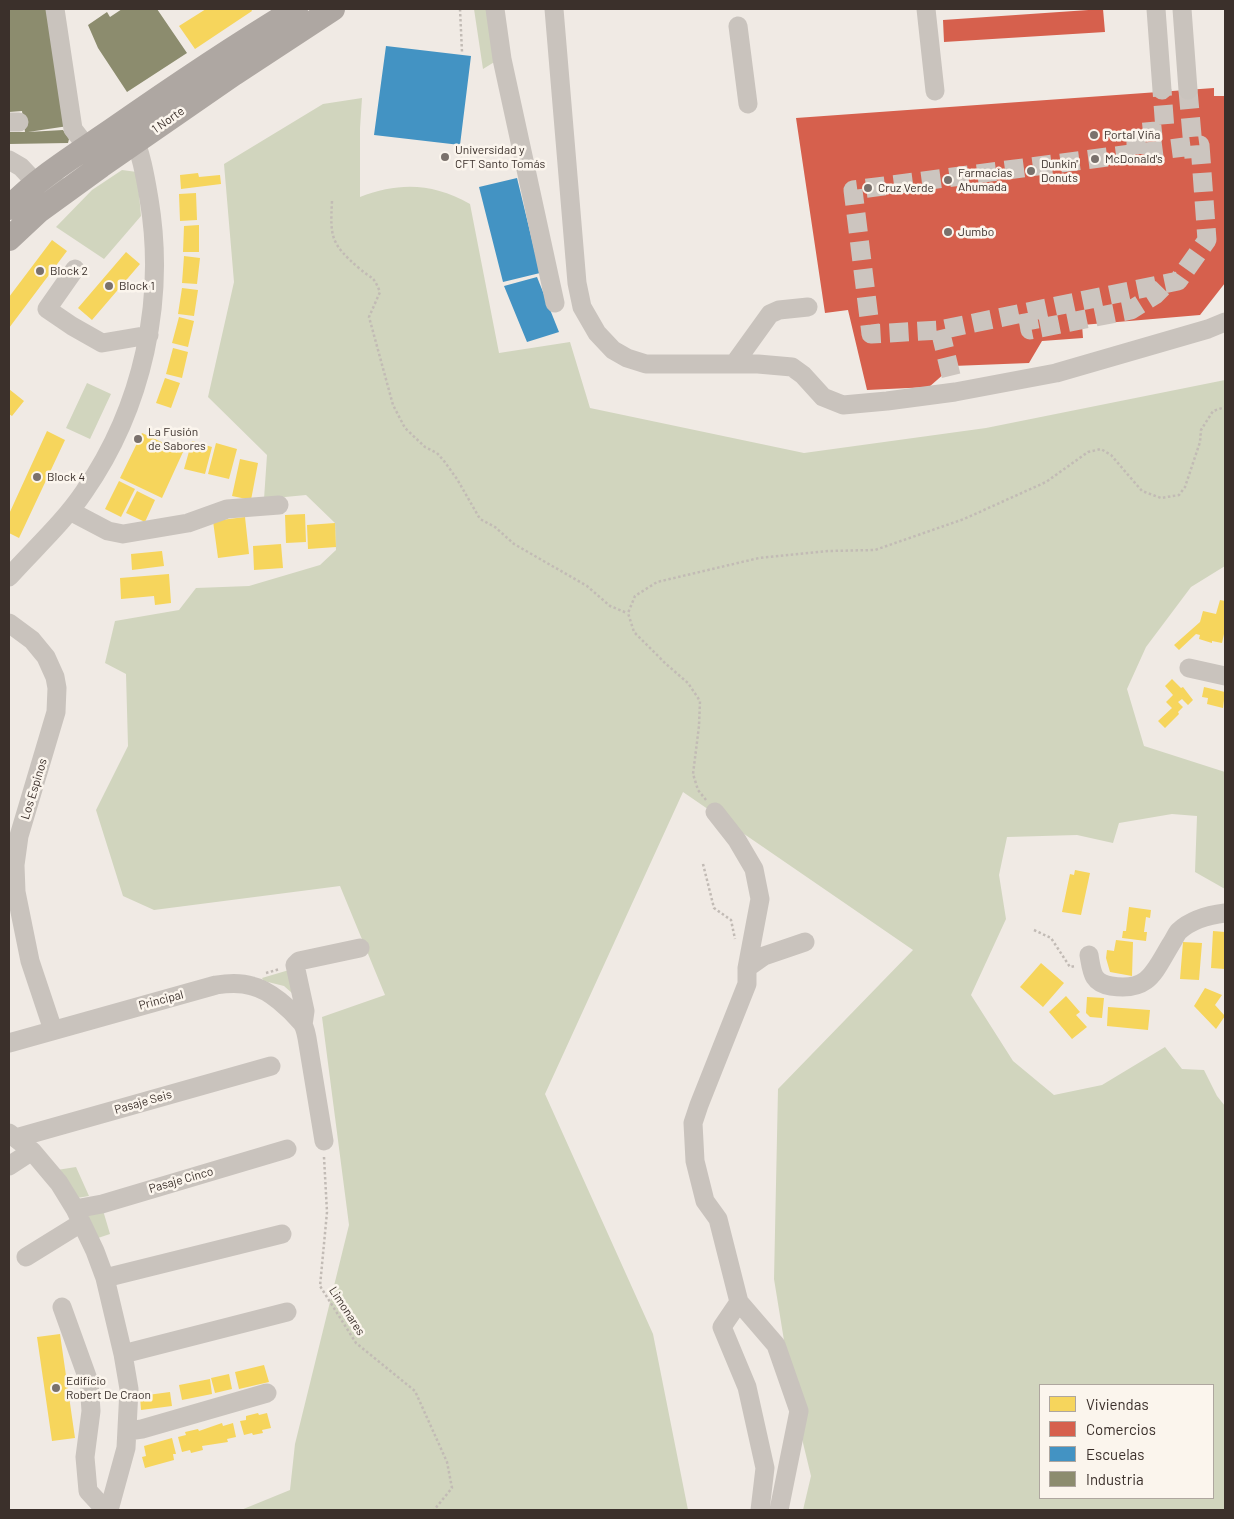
<!DOCTYPE html>
<html>
<head>
<meta charset="utf-8">
<style>
  body { margin:0 }
  #map { position:relative; width:1234px; height:1519px; overflow:hidden; background:#f0eae4; font-family:Barlow,sans-serif }
  canvas { display:block }
  .frame { position:absolute; inset:0; border:10px solid #3b302b; pointer-events:none }
  .legend { position:absolute; left:1039px; top:1384px; width:175px; height:115px; box-sizing:border-box; background:#fbf5ed; border:1px solid #aea69f; margin:0; padding:6px 9px; list-style:none; font-size:15px; color:#3b302b }
  .legend li { display:flex; align-items:center; gap:10px; height:25px }
  .legend b { width:25px; border:1px solid #aea69f }
</style>
</head>
<body>
<div id="map">
<canvas width="1234" height="1519"></canvas>
<div class="frame"></div>
<ul class="legend">
<li><b style="height:14px;background:#f6d55c"></b>Viviendas</li>
<li><b style="height:14px;background:#d6604d"></b>Comercios</li>
<li><b style="height:14px;background:#4393c3"></b>Escuelas</li>
<li><b style="height:14px;background:#8c8c6e"></b>Industria</li>
</ul>
</div>
<script>
const ctx = document.querySelector('canvas').getContext('2d');
ctx.lineJoin = 'round';
function paint(path, color) { ctx.fillStyle = color; ctx.fill(path, 'evenodd'); }
function trace(path, color, width, dash) { ctx.strokeStyle = color; ctx.lineWidth = width; ctx.lineCap = dash ? 'butt' : 'round'; ctx.setLineDash(dash || []); ctx.stroke(path); }
function drawText(font, color, halo, rows, align = 'center') {
  ctx.font = font + ' Barlow,sans-serif'; ctx.lineWidth = 5; ctx.setLineDash([]); ctx.textBaseline = 'middle'; ctx.strokeStyle = halo; ctx.fillStyle = color; for (const [text, x, y, turn = 0] of rows) {
    ctx.save(); ctx.translate(x, y); ctx.rotate((+turn || 0) * Math.PI / 180); ctx.textAlign = isNaN(turn) ? turn : align; if (halo) ctx.strokeText(text, 0, 0); ctx.fillText(text, 0, 0); ctx.restore();
  }
}
paint(new Path2D(`
  M474,9H488L496,61L483,69Z
  M362,98L360,128V197C400,182 432,183 470,204L499,353L570,342L590,408L804,453L986,428L1225,380V566L1191,587L1146,647L1127,689L1144,746L1225,772V889L1195,872L1197,816L1172,814L1119,823L1113,843L1077,835L1007,837L999,875L1006,919L971,995L1013,1061L1054,1095L1102,1085L1165,1047L1182,1069L1204,1070L1217,1096L1225,1106V1510H803L811,1476L796,1414L774,1279L778,1089L913,950L683,792L545,1094L653,1334L688,1510H241L290,1490L295,1444L349,1225L322,1017L385,995L340,886L154,910L123,896L96,810L128,746L126,674L105,663L115,621L179,610L196,588L249,586L320,565L336,550L335,523L306,495L264,499L267,455L208,397L234,282L224,164L323,104ZM1040,1385H1213V1498H1040Z
  M122,170L137,172L141,216L104,259L56,227L92,190Z
  M87,383L111,394L90,439L66,428Z
  M289,970L301,1001L284,986L264,981L262,978Z
  M76,1167L89,1196L77,1198L57,1170Z
  M102,1207L110,1234L95,1239L87,1212Z`), '#d1d5be');
paint(new Path2D(`
  M206,9H251L252,11L195,49L179,26Z
  M198,173L199,177L220,175L221,184L181,189L180,175Z
  M196,193L197,220L180,221L179,194Z
  M199,225V252H183L184,226Z
  M52,240L67,251L9,328V297Z
  M126,252L140,264L92,320L78,308Z
  M184,256L200,258L197,284L182,283Z
  M182,288L198,290L194,316L178,314Z
  M179,317L194,321L188,347L172,343Z
  M173,348L188,352L182,378L166,374Z
  M165,378L180,383L171,408L156,403Z
  M9,389L24,401L12,416L9,414Z
  M47,431L65,440L19,538L9,533V514Z
  M142,433L183,452L162,498L120,478Z
  M192,441L212,447L205,474L184,469Z
  M216,443L237,449L229,479L208,474Z
  M240,459L258,463L251,500L232,496Z
  M119,481L135,489L121,517L105,509Z
  M137,491L155,500L145,522L126,513Z
  M305,514L306,542L286,543L285,515Z
  M245,517L249,554L218,558L213,521Z
  M335,523L336,547L308,549L307,525Z
  M281,544L283,568L254,570L253,546Z
  M162,551L164,566L132,570L131,554Z
  M169,574L171,603L155,605L154,596L121,599L120,578Z
  M1220,600L1225,601V634H1224L1222,643L1212,641V643L1199,639L1200,635L1196,634L1179,650L1174,645L1200,622L1203,611L1216,614Z
  M1172,679L1181,688L1183,687L1193,700L1188,705L1182,699L1178,702L1183,707L1178,712L1179,714L1165,728L1158,721L1172,708L1166,702L1173,695L1165,686Z
  M1204,687L1225,692L1223,708L1207,704L1208,698L1202,697Z
  M1075,870L1090,873L1081,915L1062,912L1070,874L1074,875Z
  M1129,907L1151,910L1150,918L1146,917L1144,932H1147L1146,941L1122,938L1123,931H1126Z
  M1213,931L1225,932V969L1211,968Z
  M1116,940L1133,942L1132,976L1110,972L1106,958L1107,950L1114,951Z
  M1183,942L1202,943L1199,980L1180,979Z
  M1041,963L1064,983L1043,1007L1020,987Z
  M1205,988L1222,995L1215,1005L1225,1016L1216,1029L1194,1006Z
  M1066,996L1080,1012L1076,1015L1087,1027L1072,1039L1049,1012Z
  M1087,997L1104,998L1102,1018L1090,1017L1086,1013Z
  M1108,1007L1150,1010L1148,1030L1107,1026Z
  M60,1334L75,1438L52,1441L37,1337Z
  M264,1365L269,1382L239,1389L235,1372Z
  M229,1374L232,1389L215,1393L211,1378Z
  M210,1379L212,1394L182,1400L179,1385Z
  M170,1392L172,1406L141,1410L140,1396Z
  M258,1413L259,1415L267,1413L271,1428L262,1430L263,1433L253,1435L252,1433L244,1435L240,1421L246,1420V1416Z
  M222,1423L223,1426L233,1423L236,1437L227,1439L228,1442L202,1446L203,1450L191,1453L190,1450L182,1452L178,1437L186,1435L185,1432L198,1429L199,1431Z
  M172,1438L176,1454H173L174,1460L145,1468L142,1457L146,1456L144,1446Z`), '#f6d55c');
paint(new Path2D(`
  M1103,9L1105,32L944,42L943,20Z
  M1214,88V96H1225V283L1200,315L1082,325L1083,338L1042,341L1029,363L953,366L929,387L867,390L848,310L825,313L796,118Z`), '#d6604d');
paint(new Path2D(`
  M386,46L471,56L460,145L374,135Z
  M517,178L540,273L503,282L479,187Z
  M537,277L559,332L527,342L504,286Z`), '#4393c3');
paint(new Path2D(`
  M9,9H54L68,126L28,132L63,130L69,139L68,143L9,144V132H25L22,111L9,112Z
  M122,9H157L187,53L127,92L98,48L88,25L107,12L110,17Z`), '#8c8c6e');
trace(new Path2D(`
  M1188,90L1194,158
  M1200,145L1207,240L1178,281L940,330L871,334L853,190Z
  M1136,154V133L1165,130L1162,90
  M1027,313L1030,330L1131,310L1155,295L1164,286
  M940,330L955,392`), '#ccc5bf', 19, [19, 9]);
trace(new Path2D(`
  M460,9L462,52
  M332,201C330,238 331,244 360,269C373,280 373,275 380,292L369,317L393,405L405,428L425,447L437,453L444,461L457,479L480,519L495,527L514,544L587,586L610,606L627,613
  M706,800L698,790L693,774L699,726L700,701L688,683L666,664L634,632L628,613L635,596L657,582L759,558L828,551L875,550L964,519L1046,482L1088,452L1101,449L1111,455L1142,491L1161,498L1179,495L1185,487L1200,442L1201,430L1213,411L1225,407
  M703,864L714,908L731,920L735,939
  M1034,930L1051,938L1070,967L1075,966
  M266,973L280,969
  M324,1157L327,1212L320,1286L356,1343L415,1391L447,1462L452,1488L434,1510`), '#c2bbb5', 2.5, [2.5, 2.5]);
trace(new Path2D(`
  M55,9L73,129L87,147
  M495,9L502,59L555,303
  M554,9L577,283L582,307L597,333L613,350L627,358L646,364H758L792,367L803,375L823,397L843,405L887,401L955,392L1056,373L1208,329L1225,322
  M926,9L935,91
  M1156,9L1162,90
  M1182,9L1188,90
  M738,26L748,104
  M9,122H19
  M9,160L21,167L36,183L69,189
  M75,269L47,309L72,326L102,343L149,335
  M734,364L770,314L779,310L808,307
  M70,511L108,531L123,534L188,523L227,509L279,505
  M9,577C34,549 63,523 84,492C143,407 166,300 149,199C145,175 141,152 131,130
  M9,623L32,640L46,657L55,677L57,688L56,712L19,836L15,865L16,892L30,961L53,1030
  M1189,668L1225,676
  M715,812L737,840L754,869L760,899L747,968V984L699,1105L693,1123L695,1161L705,1201L718,1219L739,1302L722,1327L747,1387L765,1468L760,1510
  M1089,955C1092,972 1092,983 1111,986C1149,992 1154,972 1171,944C1174,940 1176,934 1179,931C1192,919 1209,915 1225,913
  M747,968L764,956L805,942
  M303,1025L305,1011L295,965L299,961L360,948
  M9,1043L216,985C228,983 240,982 252,986C270,990 290,1009 302,1023C305,1027 306,1033 307,1038L324,1141
  M9,1133L32,1151L59,1183L75,1209L95,1251L105,1278L123,1354L129,1389L126,1448L109,1510
  M16,1138L271,1066
  M9,1166L32,1151
  M75,1209L102,1204L287,1149
  M26,1257L81,1223
  M105,1278L282,1234
  M739,1302L776,1345L799,1411L779,1510
  M62,1307L89,1382L91,1411L85,1457L88,1491L99,1503L110,1506
  M123,1354L287,1312
  M128,1431L142,1429L267,1393`), '#c9c3bd', 19);
trace(new Path2D(`
  M9,208C39,177 77,154 112,130C172,88 233,47 296,9
  M9,239L39,211L101,166L234,74L333,9`), '#aea7a2', 24);
for (const [x, y, r, color] of [
  [1094,135,5,"#7a716c"],
  [445,157,5,"#7a716c"],
  [1095,159,5,"#7a716c"],
  [1031,171,5,"#7a716c"],
  [948,180,5,"#7a716c"],
  [868,188,5,"#7a716c"],
  [948,232,5,"#7a716c"],
  [40,271,5,"#7a716c"],
  [109,286,5,"#7a716c"],
  [138,439,5,"#7a716c"],
  [37,477,5,"#7a716c"],
  [56,1388,5,"#7a716c"]
]) { const dot = new Path2D(); dot.arc(x, y, r, 0, 2 * Math.PI); ctx.fillStyle = color; ctx.fill(dot); trace(dot, '#fbf5ed', 2); }
drawText('12px', '#3b302b', '#fbf5ed', [
  ["1 Norte",168,120,-35],
  ["Los Espinos",34,789,-73],
  ["Principal",161,1000,-15],
  ["Pasaje Seis",143,1102,-16],
  ["Pasaje Cinco",181,1180,-16],
  ["Limonares",347,1311,57]
]);
drawText('12px', '#3b302b', '#fbf5ed', [
  ["Portal Viña",1104,135],
  ["Universidad y",455,150],
  ["CFT Santo Tomás",455,164],
  ["McDonald's",1105,159],
  ["Dunkin'",1041,164],
  ["Donuts",1041,178],
  ["Farmacias",958,173],
  ["Ahumada",958,187],
  ["Cruz Verde",878,188],
  ["Jumbo",958,232],
  ["Block 2",50,271],
  ["Block 1",119,286],
  ["La Fusión",148,432],
  ["de Sabores",148,446],
  ["Block 4",47,477],
  ["Edificio",66,1381],
  ["Robert De Craon",66,1395]
], 'left');
</script>
</body>
</html>
